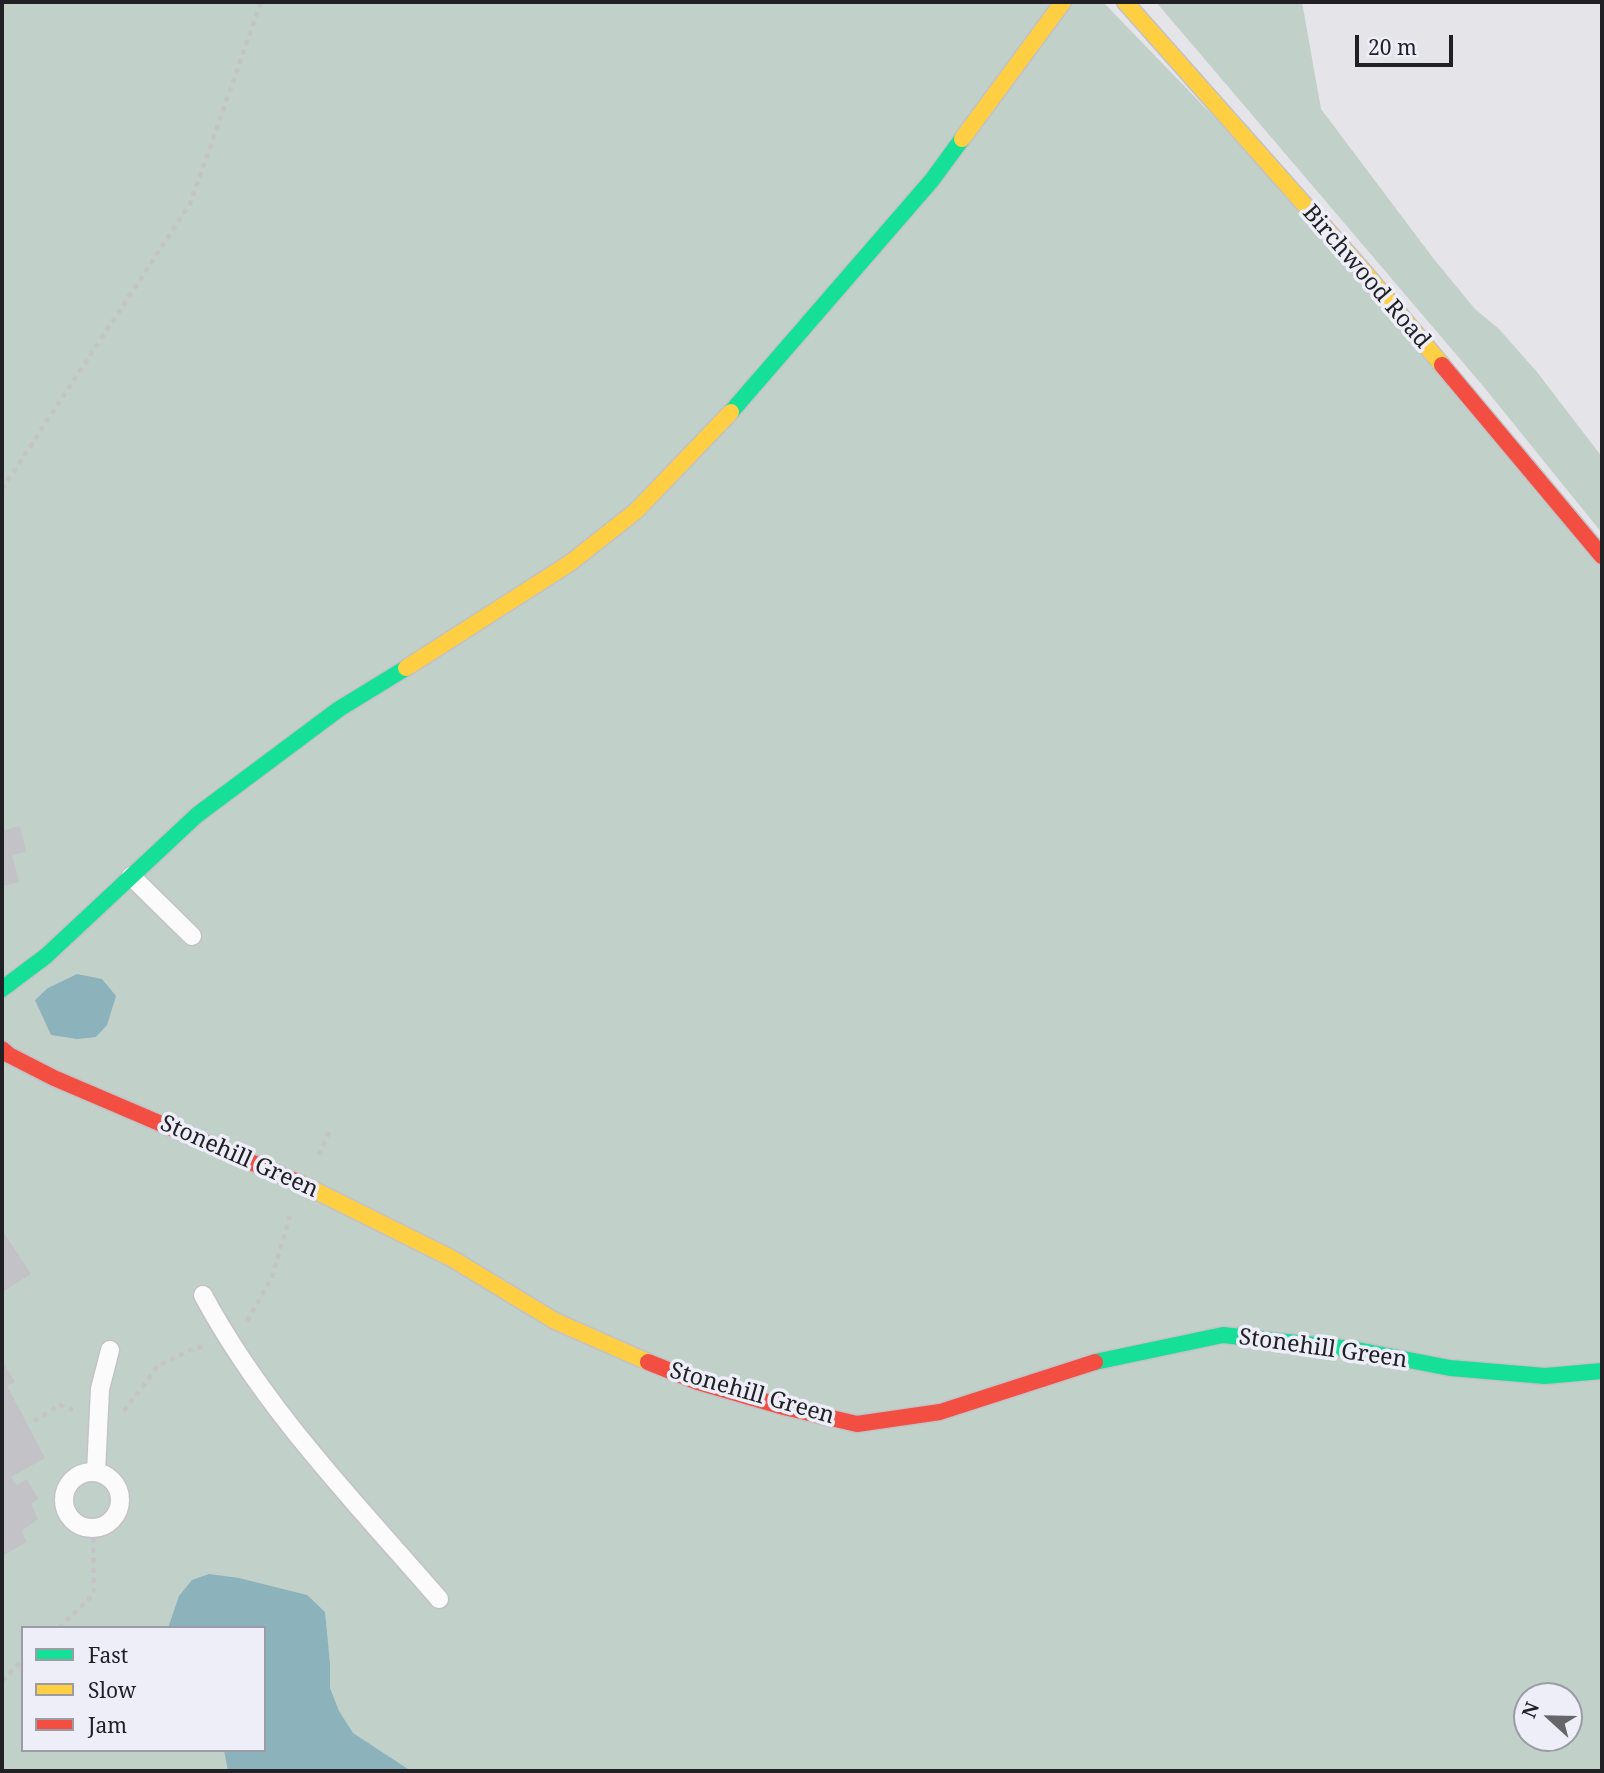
<!DOCTYPE html>
<html>
<head>
<meta charset="utf-8">
<style>
  body { margin:0 }
  #map { position:relative; width:1604px; height:1773px; overflow:hidden; background:#e4e4e9; font-family:"Noto Serif",serif }
  canvas { display:block }
  .frame { position:absolute; inset:0; border:4px solid #212125; pointer-events:none }
  .legend { position:absolute; left:21px; top:1626px; width:245px; height:126px; box-sizing:border-box; background:#eeeef9; border:2px solid #9c9ca4; margin:0; padding:9px 12px; list-style:none; font-size:21px; color:#212125 }
  .legend li { display:flex; align-items:center; gap:14px; height:35px }
  .legend b { width:35px; border:2px solid #9c9ca4 }
  .north { position:absolute; left:1513px; top:1682px; width:70px; height:70px; box-sizing:border-box; background:#eeeef9; border:2px solid #9c9ca4; border-radius:50%; rotate:292deg; font-size:19px; font-weight:700; line-height:28px; text-align:center; color:#212125 }
  .north::after { content:''; display:block; margin:auto; width:24px; height:32px; background:#65656a; clip-path:polygon(50% 0,100% 100%,50% 72%,0 100%) }
  .scale { position:absolute; left:1355px; top:35px; width:98px; height:32px; box-sizing:border-box; border:4px solid #212125; border-top:0; padding-left:9px; font-size:21px; line-height:24px; white-space:nowrap; color:#212125; -webkit-text-stroke:5px #eeeef9; paint-order:stroke }
</style>
</head>
<body>
<div id="map">
<canvas width="1604" height="1773"></canvas>
<div class="frame"></div>
<ul class="legend">
<li><b style="height:9px;background:#16e098"></b>Fast</li>
<li><b style="height:9px;background:#ffcf43"></b>Slow</li>
<li><b style="height:9px;background:#f24e42"></b>Jam</li>
</ul>
<div class="north">N</div>
<div class="scale">20 m</div>
</div>
<script>
const ctx = document.querySelector('canvas').getContext('2d');
ctx.lineJoin = 'round';
function paint(path, color) { ctx.fillStyle = color; ctx.fill(path, 'evenodd'); }
function trace(path, color, width, dash) { ctx.strokeStyle = color; ctx.lineWidth = width; ctx.lineCap = dash ? 'butt' : 'round'; ctx.setLineDash(dash || []); ctx.stroke(path); }
function drawText(font, color, halo, rows, align = 'center') {
  ctx.font = font + ' "Noto Serif",serif'; ctx.lineWidth = 7; ctx.setLineDash([]); ctx.textBaseline = 'middle'; ctx.strokeStyle = halo; ctx.fillStyle = color; for (const [text, x, y, turn = 0] of rows) {
    ctx.save(); ctx.translate(x, y); ctx.rotate((+turn || 0) * Math.PI / 180); ctx.textAlign = isNaN(turn) ? turn : align; if (halo) ctx.strokeText(text, 0, 0); ctx.fillText(text, 0, 0); ctx.restore();
  }
}
paint(new Path2D(`
  M2,2H1103L1366,274L1602,557V1771H2ZM23,1628H264V1750H23ZM1527,1696H1569V1738H1527Z
  M1156,2H1302L1321,109L1433,258L1475,309L1499,329L1537,372L1599,453L1602,458V533L1483,386Z`), '#c2d0ca');
paint(new Path2D(`
  M77,974L102,979L116,996L107,1025L96,1037L77,1039L51,1035L35,1000L48,988Z
  M209,1574L239,1578L307,1595L325,1612L330,1664V1688L339,1711L353,1733L411,1771H228L224,1750H264V1628H168L179,1596L192,1580Z`), '#8cb2bc');
paint(new Path2D(`
  M20,826L26,852L12,855L19,882L2,886V831Z
  M2,1230L31,1274L2,1292Z
  M2,1361L15,1382L7,1386L45,1458L11,1477L17,1485L27,1479L38,1499L31,1504L38,1519L21,1531L27,1542L2,1556Z`), '#c3c2c6');
const lane = new Path2D(`
  M131,876L192,936
  M203,1295C264,1409 356,1503 439,1599
  M96,1472L100,1389L110,1350
  M64 1500a28 28 0 1 1 56 0a28 28 0 1 1-56 0Z`);
const fast = new Path2D(`
  M731,412L932,180L962,139
  M2,989L46,956L197,815L339,709L406,668
  M1095,1362L1223,1335L1352,1349L1450,1368L1545,1376L1602,1371`);
const slow = new Path2D(`
  M1125,2L1366,274L1442,365
  M962,139L1063,2
  M406,668L570,563L636,511L731,412
  M302,1184L451,1258L555,1321L648,1362`);
const jam = new Path2D(`
  M1442,365L1602,556
  M2,1049L9,1055L54,1078L302,1184
  M648,1362L698,1382L784,1407L857,1424L940,1412L1095,1362`);
trace(lane, '#c2c2c7', 21);
trace(fast, '#c2c2c7', 19);
trace(slow, '#c2c2c7', 19);
trace(jam, '#c2c2c7', 19);
trace(new Path2D(`
  M2,489L190,204L261,2
  M319,1155L329,1132
  M247,1321L272,1277L290,1216
  M124,1411L158,1366L190,1350L204,1346
  M34,1421L60,1405L73,1410
  M59,1628L94,1594L93,1528
  M2,1681L23,1660`), '#c4c4c6', 4.5, [5, 5]);
trace(lane, '#fbfbfc', 18);
trace(fast, '#16e098', 16);
trace(slow, '#ffcf43', 16);
trace(jam, '#f24e42', 16);
drawText('23px', '#212125', '#eeeef9', [
  ["Birchwood Road",1366,277,49],
  ["Stonehill Green",239,1157,24],
  ["Stonehill Green",1323,1349,8],
  ["Stonehill Green",752,1394,16]
]);
</script>
</body>
</html>
